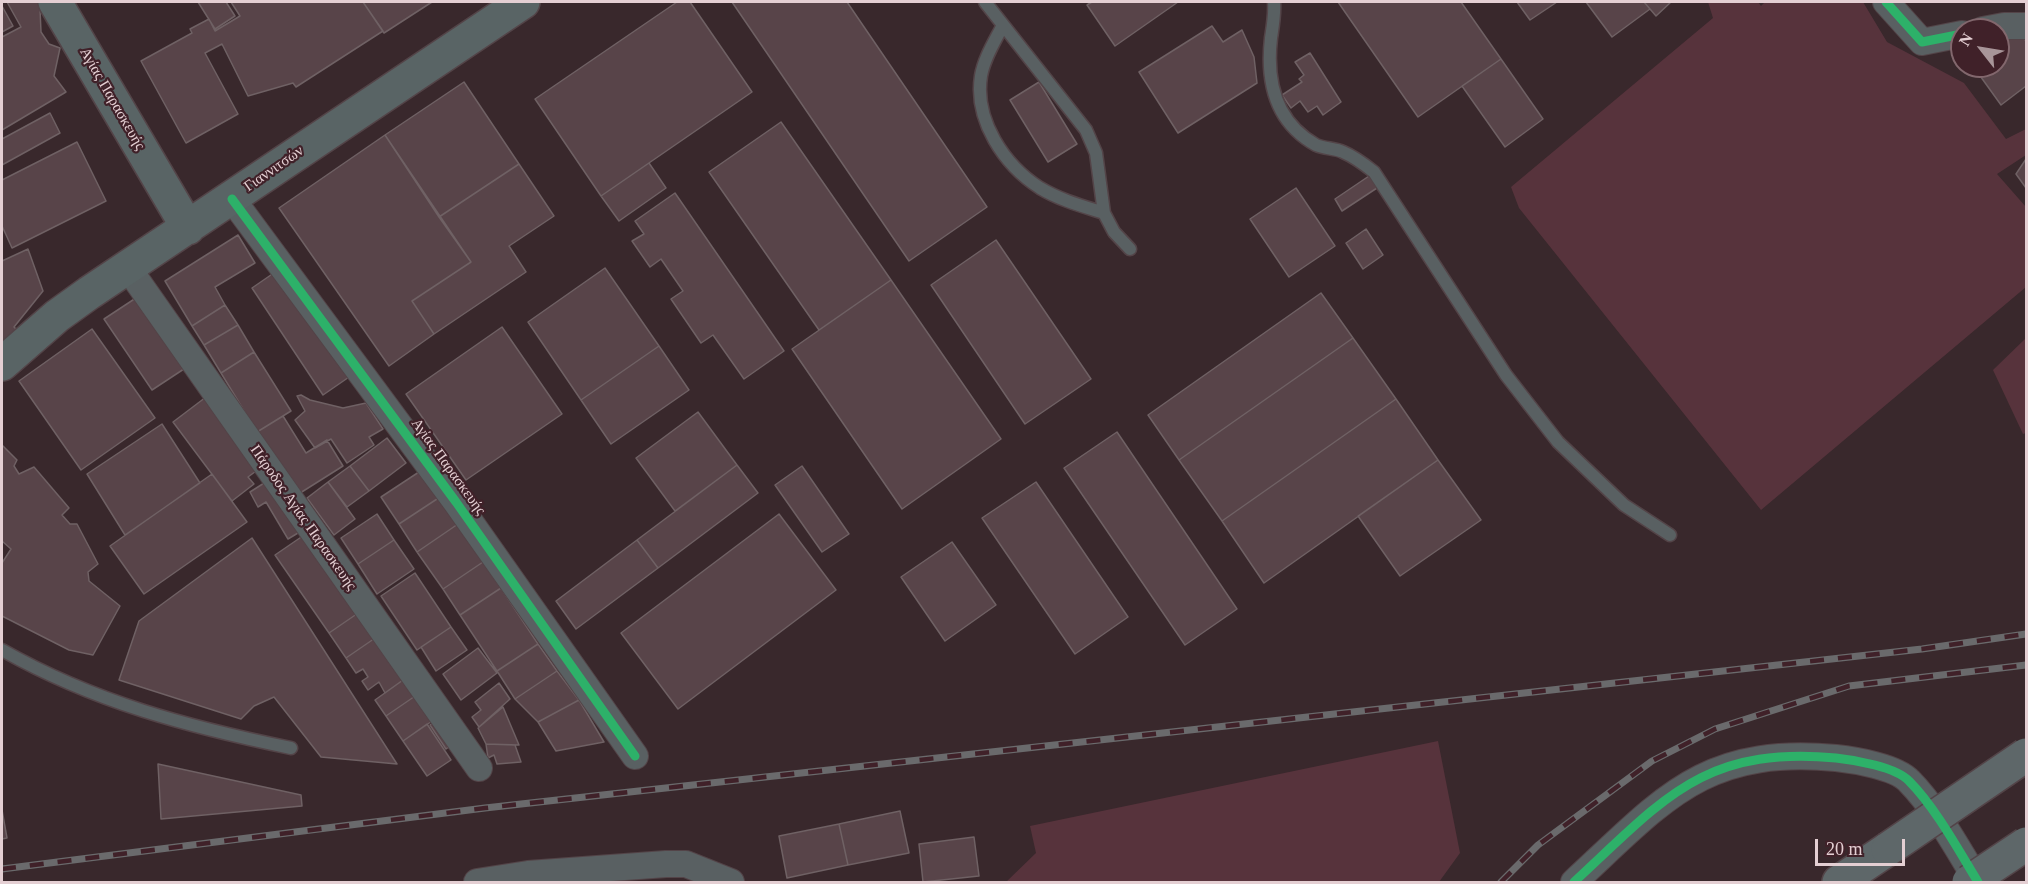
<!DOCTYPE html>
<html>
<head>
<meta charset="utf-8">
<style>
  body { margin:0 }
  #map { position:relative; width:2028px; height:884px; overflow:hidden; background:#39282c; font-family:"Times New Roman",serif }
  canvas { display:block }
  .frame { position:absolute; inset:0; border:3px solid #e4cfd3; pointer-events:none }
  .north { position:absolute; left:1950px; top:18px; width:60px; height:60px; box-sizing:border-box; background:#402129; border:2px solid #82676d; border-radius:50%; rotate:301deg; font-size:16px; font-weight:700; line-height:24px; text-align:center; color:#e4cfd3 }
  .north::after { content:''; display:block; margin:auto; width:21px; height:27px; background:#a89599; clip-path:polygon(50% 0,100% 100%,50% 72%,0 100%) }
  .scale { position:absolute; left:1815px; top:839px; width:90px; height:27px; box-sizing:border-box; border:3px solid #e4cfd3; border-top:0; padding-left:8px; font-size:18px; line-height:21px; white-space:nowrap; color:#e4cfd3; -webkit-text-stroke:4px #402129; paint-order:stroke }
</style>
</head>
<body>
<div id="map">
<canvas width="2028" height="884"></canvas>
<div class="frame"></div>
<div class="north">N</div>
<div class="scale">20 m</div>
</div>
<script>
const ctx = document.querySelector('canvas').getContext('2d');
ctx.lineJoin = 'round';
function paint(path, color) { ctx.fillStyle = color; ctx.fill(path, 'evenodd'); }
function trace(path, color, width, dash) { ctx.strokeStyle = color; ctx.lineWidth = width; ctx.lineCap = dash ? 'butt' : 'round'; ctx.setLineDash(dash || []); ctx.stroke(path); }
function drawText(font, color, halo, rows, align = 'center') {
  ctx.font = font + ' "Times New Roman",serif'; ctx.lineWidth = 4.5; ctx.setLineDash([]); ctx.textBaseline = 'middle'; ctx.strokeStyle = halo; ctx.fillStyle = color; for (const [text, x, y, turn = 0] of rows) {
    ctx.save(); ctx.translate(x, y); ctx.rotate((+turn || 0) * Math.PI / 180); ctx.textAlign = isNaN(turn) ? turn : align; if (halo) ctx.strokeText(text, 0, 0); ctx.fillText(text, 0, 0); ctx.restore();
  }
}
paint(new Path2D(`
  M1708,2H1758L1761,6L1765,2H1863L1887,42L1964,83L2006,139L2026,129V155L1997,174L2026,207V287L1761,510L1519,208L1511,187L1713,18Z
  M2026,338V433L2023,434L1993,370Z
  M1438,741L1460,853L1439,882H1006L1036,853L1030,826Z`), '#57333c');
const building = new Path2D(`
  M7,2H44L46,5L40,9L41,32L49,44L60,48L54,76L66,92L2,130V37L21,27Z
  M198,2H226L235,16L215,29Z
  M231,2H363L383,31L296,87L293,83L248,96L222,44L205,53L238,114L186,143L141,61L192,33L190,29L209,19L215,31L240,16Z
  M363,2H432L384,33Z
  M677,2H690L752,92L601,196L535,99Z
  M732,2H847L987,207L909,261Z
  M1092,2H1178L1115,46L1087,5Z
  M1338,2H1461L1501,59L1418,117Z
  M1517,2H1557L1530,20Z
  M1586,2H1644L1650,9L1612,37Z
  M1644,2H1671L1656,16Z
  M2,6L13,26L2,32Z
  M1212,26L1223,42L1242,30L1254,57L1257,83L1178,133L1139,72Z
  M2017,29L2026,41V86L2001,105L1973,66H1998V43Z
  M1310,53L1341,102L1323,115L1317,106L1308,112L1300,101L1291,108L1282,95L1302,82L1299,79L1304,75L1295,62Z
  M1501,59L1543,119L1505,147L1462,86Z
  M464,82L519,164L439,217L385,135Z
  M1039,82L1077,144L1048,162L1010,100Z
  M50,113L60,133L2,165V139Z
  M781,122L891,280L819,330L709,172Z
  M385,135L471,262L412,301L434,334L389,366L279,208Z
  M77,142L106,201L12,248L2,226V180Z
  M2026,159V188L2016,174Z
  M649,163L666,188L619,221L601,196Z
  M519,164L554,216L509,246L526,272L434,334L412,301L471,262L439,217Z
  M1369,176L1377,188L1342,211L1335,199Z
  M1296,188L1335,246L1289,277L1250,219Z
  M675,193L784,351L744,379L713,335L701,343L671,299L683,291L661,259L650,267L632,241L644,234L635,221Z
  M1366,229L1383,255L1363,269L1346,243Z
  M238,235L255,263L215,287L225,305L192,326L165,281Z
  M996,240L1091,379L1025,424L931,285Z
  M28,249L43,291L14,327L17,330L2,344V261Z
  M281,268L352,375L323,395L252,288Z
  M605,268L659,346L581,400L528,322Z
  M891,280L1001,439L902,509L792,349Z
  M1321,293L1353,338L1179,460L1148,415Z
  M142,294L190,365L152,390L104,319Z
  M225,305L238,325L204,345L192,326Z
  M238,325L254,352L221,373L204,345Z
  M502,327L562,414L466,480L406,394Z
  M92,329L155,418L81,470L19,381Z
  M1353,338L1396,399L1222,521L1179,460Z
  M659,346L689,390L611,444L581,400Z
  M254,352L291,411L257,432L221,373Z
  M210,394L263,466L248,477L254,484L232,501L173,422Z
  M301,395L310,400L343,408L366,403L383,429L369,437L374,445L347,463L331,439L315,448L295,420L305,411L297,396Z
  M1396,399L1438,460L1264,583L1222,521Z
  M698,412L737,465L675,511L636,458Z
  M283,416L306,453L327,440L343,466L297,495L257,432Z
  M162,424L200,483L125,535L87,474Z
  M1117,432L1237,609L1185,645L1064,468Z
  M387,438L406,463L369,491L350,466Z
  M2,445L17,460L14,466L19,474L34,467L69,508L62,515L70,524H77L98,564L88,572L89,581L120,606L93,655L69,650L2,616V563L11,549L2,541Z
  M1438,460L1481,520L1400,576L1358,516Z
  M737,465L758,493L658,568L637,540Z
  M350,466L369,491L347,507L328,482Z
  M802,466L849,534L822,552L775,485Z
  M422,470L440,497L399,524L381,497Z
  M212,474L247,522L144,594L110,546Z
  M272,478L303,530L288,539L266,502L258,507L250,492Z
  M328,482L355,519L334,535L307,498Z
  M1036,482L1128,617L1075,654L982,518Z
  M440,497L458,524L417,552L399,524Z
  M377,514L394,540L358,564L341,538Z
  M779,514L836,590L678,709L621,633Z
  M458,524L483,562L443,589L417,552Z
  M310,531L364,609L329,633L275,555Z
  M252,538L397,764L321,757L274,697L254,706L241,719L119,680L139,621Z
  M394,540L414,569L377,594L358,564Z
  M637,540L658,568L576,629L556,601Z
  M952,542L996,605L945,641L901,577Z
  M483,562L501,588L460,615L443,589Z
  M415,573L451,627L417,650L381,596Z
  M501,588L538,644L497,671L460,615Z
  M364,609L381,634L346,658L329,633Z
  M451,627L467,650L436,671L421,647Z
  M381,634L410,675L385,693L379,682L368,690L362,681L368,677L363,669L356,673L346,658Z
  M538,644L557,671L515,699L497,671Z
  M478,648L497,673L461,700L443,674Z
  M557,671L579,700L538,722L515,699Z
  M410,675L421,692L386,716L375,700Z
  M499,683L510,699L479,727L472,717L481,710L475,702Z
  M421,692L438,717L403,741L386,716Z
  M579,700L604,742L556,751L538,722Z
  M503,707L519,745L486,744L478,728Z
  M441,717L457,741L446,749L430,725Z
  M427,724L451,760L427,776L403,741Z
  M486,744L515,745L521,762L497,764L494,755L488,758Z
  M158,764L301,795L302,806L161,819Z
  M2,810L7,838L2,839Z
  M900,811L909,853L848,865L839,824Z
  M839,824L848,865L787,878L779,836Z
  M974,837L979,876L923,882L919,844Z`);
paint(building, '#584449');
trace(building, '#6f6164', 1.5);
const lane = new Path2D(`
  M985,2L1086,130L1096,153L1104,213L1114,232L1130,249
  M1274,2C1275,14 1273,25 1271,38C1266,82 1275,122 1316,145C1325,149 1335,148 1343,152C1355,157 1364,164 1374,172L1506,375L1558,442L1624,505L1670,535
  M1003,25C995,41 984,58 981,76C974,120 1004,165 1040,188C1060,200 1082,206 1104,213
  M2,650C94,702 189,727 291,748`);
const street = new Path2D(`
  M1886,2L1922,42L1962,34
  M1983,30L2004,26H2026
  M232,199L456,502L635,756
  M128,268L479,768
  M477,882L528,874L666,864H686L731,882
  M1574,882C1664,799 1703,746 1836,758C1855,760 1896,767 1909,781C1935,807 1959,851 1978,882`);
const secondary = new Path2D(`
  M55,2L188,228
  M2,364L57,316L89,293L523,2`);
const highway = new Path2D(`
  M1839,882L1888,849`);
trace(lane, '#534448', 15);
trace(street, '#534448', 28);
trace(secondary, '#534448', 36);
trace(highway, '#534448', 36);
trace(lane, '#596062', 12);
trace(street, '#596062', 26);
trace(secondary, '#596465', 33);
trace(highway, '#5e6769', 33);
const rail = new Path2D(`
  M2,869L485,808L1922,649L2026,634
  M1501,882L1538,845L1652,761L1715,729L1849,686L2026,665`);
trace(rail, '#6a6a6c', 7);
trace(rail, '#402129', 4.5, [14]);
const highwayBridge = new Path2D(`
  M1888,849L2026,755
  M1969,882L2026,844`);
trace(highwayBridge, '#534448', 36, []);
trace(highwayBridge, '#5e6769', 33);
trace(new Path2D(`
  M1886,2L1922,42L1962,34
  M232,199L456,502L635,756
  M1574,882C1664,799 1703,746 1836,758C1855,760 1896,767 1909,781C1935,807 1959,851 1978,882`), '#2db169', 9);
drawText('15px', '#e4cfd3', '#402129', [
  ["Αγίας Παρασκευής",112,99,60],
  ["Γιαννιτσών",274,169,-35],
  ["Αγίας Παρασκευής",448,467,54],
  ["Πάροδος Αγίας Παρασκευής",303,518,55]
]);
</script>
</body>
</html>
